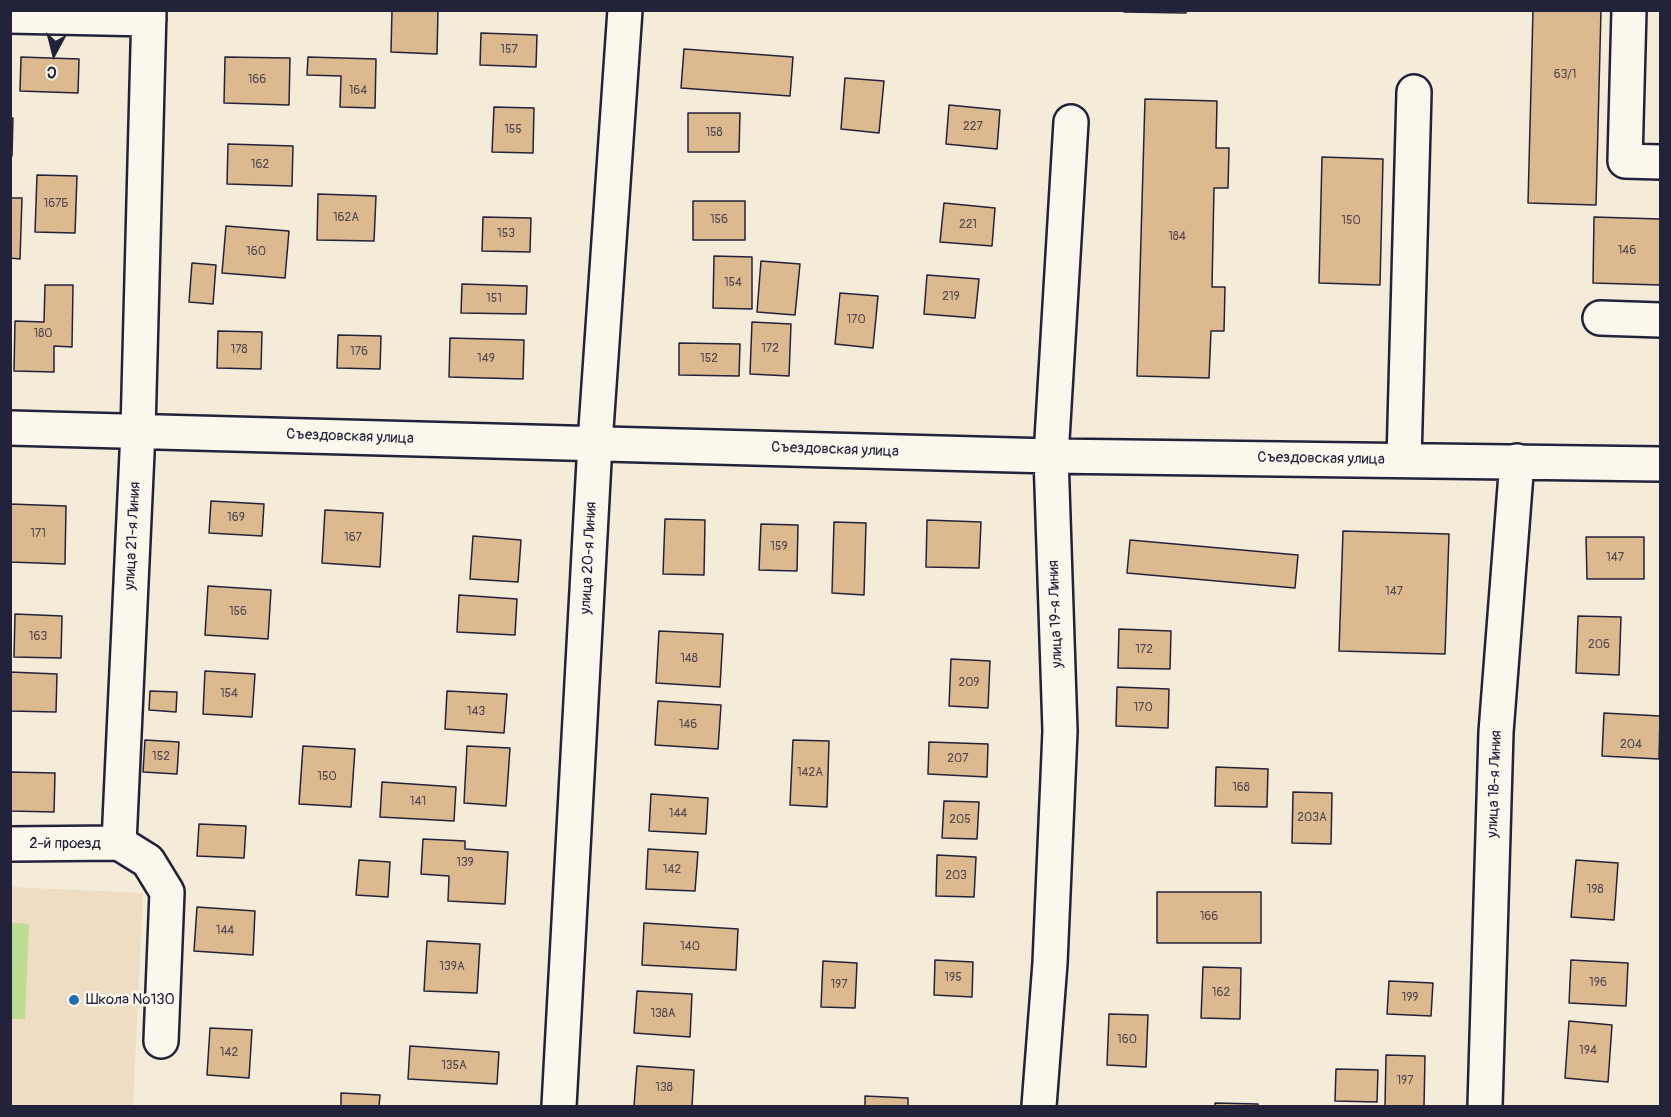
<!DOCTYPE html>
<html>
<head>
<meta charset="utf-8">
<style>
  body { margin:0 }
  #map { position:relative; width:1671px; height:1117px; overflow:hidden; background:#f5ebd9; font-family:Pangolin,sans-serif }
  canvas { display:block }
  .frame { position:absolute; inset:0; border:12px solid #22223b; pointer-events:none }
  .north { position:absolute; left:24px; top:24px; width:60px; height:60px; -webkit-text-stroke:4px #fbf7ec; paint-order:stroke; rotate:187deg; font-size:16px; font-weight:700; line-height:24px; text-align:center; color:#22223b }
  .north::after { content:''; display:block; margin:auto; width:21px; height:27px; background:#22223b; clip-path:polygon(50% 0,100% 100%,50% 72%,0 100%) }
</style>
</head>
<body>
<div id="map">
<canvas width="1671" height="1117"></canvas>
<div class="frame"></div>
<div class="north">С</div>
</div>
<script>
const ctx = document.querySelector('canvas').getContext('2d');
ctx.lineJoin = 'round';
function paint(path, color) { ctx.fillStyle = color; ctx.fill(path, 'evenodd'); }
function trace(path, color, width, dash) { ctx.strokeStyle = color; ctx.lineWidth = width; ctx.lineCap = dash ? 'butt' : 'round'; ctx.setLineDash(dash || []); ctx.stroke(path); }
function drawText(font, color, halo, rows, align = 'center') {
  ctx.font = font + ' Pangolin,sans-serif'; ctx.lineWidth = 5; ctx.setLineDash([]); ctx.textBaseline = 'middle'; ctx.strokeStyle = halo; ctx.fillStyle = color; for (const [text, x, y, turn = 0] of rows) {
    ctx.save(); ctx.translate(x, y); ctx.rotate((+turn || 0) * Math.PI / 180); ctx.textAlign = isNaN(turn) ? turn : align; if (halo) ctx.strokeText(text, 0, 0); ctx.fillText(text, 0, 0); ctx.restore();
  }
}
paint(new Path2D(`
  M11,887L143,893L133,1106H11Z`), '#eedcc3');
paint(new Path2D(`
  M10,923L29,924L25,1019H11Z`), '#bfdc93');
const building = new Path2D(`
  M392,10H438L437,54L391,52Z
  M1124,10H1186V13L1124,12Z
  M1533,10H1601L1596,205L1528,203Z
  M481,33L537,35L536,67L480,65Z
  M684,49L793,57L790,96L681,88Z
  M21,57L79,59L78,93L20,91Z
  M225,57L290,58L289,105L224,103Z
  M308,57L376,59L375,108L340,107L341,76L307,75Z
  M845,78L884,81L879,133L841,129Z
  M1145,99L1217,101L1216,148H1229L1228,188H1214L1212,287H1225L1224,331H1211L1209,378L1137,376Z
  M949,105L1000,110L997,149L946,144Z
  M494,107L534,108L533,153L492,152Z
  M688,113H740L739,152H688Z
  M10,118H13L12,156H10Z
  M228,144L293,146L292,186L227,184Z
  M1322,157L1383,159L1380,285L1319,283Z
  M37,175L77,176L75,233L35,232Z
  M318,194L376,196L374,241L317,240Z
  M10,198H22L20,259L10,258Z
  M693,201H745V240H693Z
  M944,203L995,208L992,246L940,242Z
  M483,217L531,218L530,252L482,251Z
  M1594,217L1660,219V285L1593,283Z
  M226,226L289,231L285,278L222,273Z
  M714,256L752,257V309L713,308Z
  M761,261L800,264L795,315L757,312Z
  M192,263L216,265L213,304L189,302Z
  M927,275L979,279L975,318L924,314Z
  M462,284L527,286L526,314L461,313Z
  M45,285H73L72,347L54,346V372L14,371L15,321L44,322Z
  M840,293L878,296L873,348L835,344Z
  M752,322L791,324L789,376L750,374Z
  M218,331L262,332L261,369L217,368Z
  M338,335L381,336L380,369L337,368Z
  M450,338L524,340L523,379L449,377Z
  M679,343L740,344L739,376L679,375Z
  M211,501L264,504L262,536L209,533Z
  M10,504L66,506L65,564L10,562Z
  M325,510L383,513L380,567L322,563Z
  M665,519L705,520L704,575L663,574Z
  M927,520L981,522L979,568L926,567Z
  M834,522L866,523L864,595L832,593Z
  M761,524L798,525L797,571L759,570Z
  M1343,531L1449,534L1445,654L1339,651Z
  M473,536L521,540L518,582L470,579Z
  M1586,537H1644V579H1587Z
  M1130,540L1298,555L1295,588L1127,573Z
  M208,586L271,590L268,639L205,635Z
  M459,595L517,599L515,635L457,632Z
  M15,614L62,616L61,658L14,657Z
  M1578,616L1621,617L1619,675L1576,673Z
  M1119,629L1171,631L1170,669L1118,668Z
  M659,631L723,634L720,687L656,683Z
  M951,659L990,661L988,708L949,706Z
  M205,671L255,674L252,717L203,714Z
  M10,672L57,674L56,712L10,711Z
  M1117,687L1169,689L1168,728L1116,726Z
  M150,691L177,692L176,712L149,710Z
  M447,691L507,694L504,733L445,729Z
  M658,701L721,705L718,749L655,745Z
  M1604,713L1660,716L1659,759L1602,756Z
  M145,740L179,742L177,774L143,772Z
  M793,740L829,741L827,807L790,805Z
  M929,742L988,744L987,777L928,774Z
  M303,746L355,749L351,807L299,804Z
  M467,746L510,748L506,806L464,803Z
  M1216,767L1268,769L1267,807L1215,806Z
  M10,772L55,773L54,812L10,811Z
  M382,782L456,787L454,821L380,817Z
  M1293,792L1332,793L1331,844L1292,843Z
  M651,794L708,798L706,834L649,831Z
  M944,801L979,802L977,839L942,838Z
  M199,824L246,826L244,858L197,856Z
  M423,839L465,841V849L508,852L505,904L448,901L449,876L421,874Z
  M648,849L698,852L695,891L646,889Z
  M937,855L976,857L974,897L936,896Z
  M359,860L390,862L388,897L356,895Z
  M1576,860L1618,863L1614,920L1571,917Z
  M1157,892H1261V943H1157Z
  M197,907L255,911L253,955L194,951Z
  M644,923L738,929L736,970L642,965Z
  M427,941L480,944L477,993L424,991Z
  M935,960L973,962L972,997L934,995Z
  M1571,960L1628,963L1626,1006L1569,1003Z
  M823,961L857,963L855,1008L821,1007Z
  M1203,967L1241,968L1240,1019L1201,1018Z
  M1389,981L1433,983L1431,1016L1387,1014Z
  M637,991L692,994L690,1037L634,1033Z
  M1109,1014L1148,1015L1146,1067L1107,1065Z
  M1569,1021L1612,1025L1608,1082L1565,1078Z
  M210,1028L252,1030L249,1078L207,1075Z
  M410,1046L499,1052L497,1084L408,1079Z
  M1386,1055L1425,1056L1424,1106H1385Z
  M637,1066L694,1070L692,1106H634Z
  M1336,1069L1378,1070L1377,1102L1335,1101Z
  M341,1093L380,1095L379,1106H341Z
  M865,1096L908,1098V1106H865Z
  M1215,1103L1258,1104V1106H1215Z`);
paint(building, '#ddb98f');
trace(building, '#22223b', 1.5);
const minor = new Path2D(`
  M1629,10L1625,161L1660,162
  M10,16L149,19
  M1600,318L1660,320
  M10,428L1051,456L1660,464
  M1404,460L1414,92
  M119,843L138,431L149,10
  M119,843L148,861L167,892L161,1041
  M10,844L119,843
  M1039,1106L1050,963L1060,731L1051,456L1071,122
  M1485,1106L1496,732L1517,461`);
const major = new Path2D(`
  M559,1106L595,443L625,10`);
trace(minor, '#22223b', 38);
trace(major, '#22223b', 38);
trace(minor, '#fbf7ec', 33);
trace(major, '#fbf7ec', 33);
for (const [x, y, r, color] of [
  [74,1000,6,"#1f6fb2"]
]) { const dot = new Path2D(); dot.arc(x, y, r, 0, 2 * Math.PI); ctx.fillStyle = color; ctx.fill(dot); trace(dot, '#fbf7ec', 2); }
drawText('12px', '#514850', null, [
  ["157",509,50],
  ["63/1",1565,75],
  ["166",257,80],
  ["164",358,91],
  ["227",973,127],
  ["155",513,130],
  ["158",714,133],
  ["162",260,165],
  ["167Б",56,204],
  ["162А",346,218],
  ["156",719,220],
  ["150",1351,221],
  ["221",968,225],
  ["153",506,234],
  ["184",1177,237],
  ["146",1627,251],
  ["160",256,252],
  ["154",733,283],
  ["219",951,297],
  ["151",494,299],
  ["170",856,320],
  ["180",43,334],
  ["172",770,349],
  ["178",239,350],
  ["176",359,352],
  ["149",486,359],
  ["152",709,359],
  ["169",236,518],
  ["171",38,534],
  ["167",353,538],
  ["159",779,547],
  ["147",1615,558],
  ["147",1394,592],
  ["156",238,612],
  ["163",38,637],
  ["206",1599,645],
  ["172",1144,650],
  ["148",689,659],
  ["209",969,683],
  ["154",229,694],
  ["170",1143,708],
  ["143",476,712],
  ["146",688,725],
  ["204",1631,745],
  ["152",161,757],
  ["207",958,759],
  ["142А",810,773],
  ["150",327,777],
  ["168",1241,788],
  ["141",418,802],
  ["144",678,814],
  ["203А",1312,818],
  ["205",960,820],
  ["139",465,863],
  ["142",672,870],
  ["203",956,876],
  ["198",1595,890],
  ["166",1209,917],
  ["144",225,931],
  ["140",690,947],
  ["139А",452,967],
  ["195",953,978],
  ["196",1598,983],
  ["197",839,985],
  ["162",1221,993],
  ["199",1410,998],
  ["138А",663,1014],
  ["160",1127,1040],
  ["194",1588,1051],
  ["142",229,1053],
  ["135А",454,1066],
  ["197",1405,1081],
  ["138",664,1088]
]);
drawText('15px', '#22223b', '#fbf7ec', [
  ["Съездовская улица",350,437,2],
  ["Съездовская улица",835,450,2],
  ["Съездовская улица",1321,459,1],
  ["улица 21-я Линия",133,536,-87],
  ["улица 20-я Линия",589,558,-87],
  ["улица 19-я Линия",1056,614,-92],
  ["улица 18-я Линия",1495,784,-88],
  ["2-й проезд",65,844]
]);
drawText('15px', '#22223b', '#fbf7ec', [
  ["Школа №130",86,1000]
], 'left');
</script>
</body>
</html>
